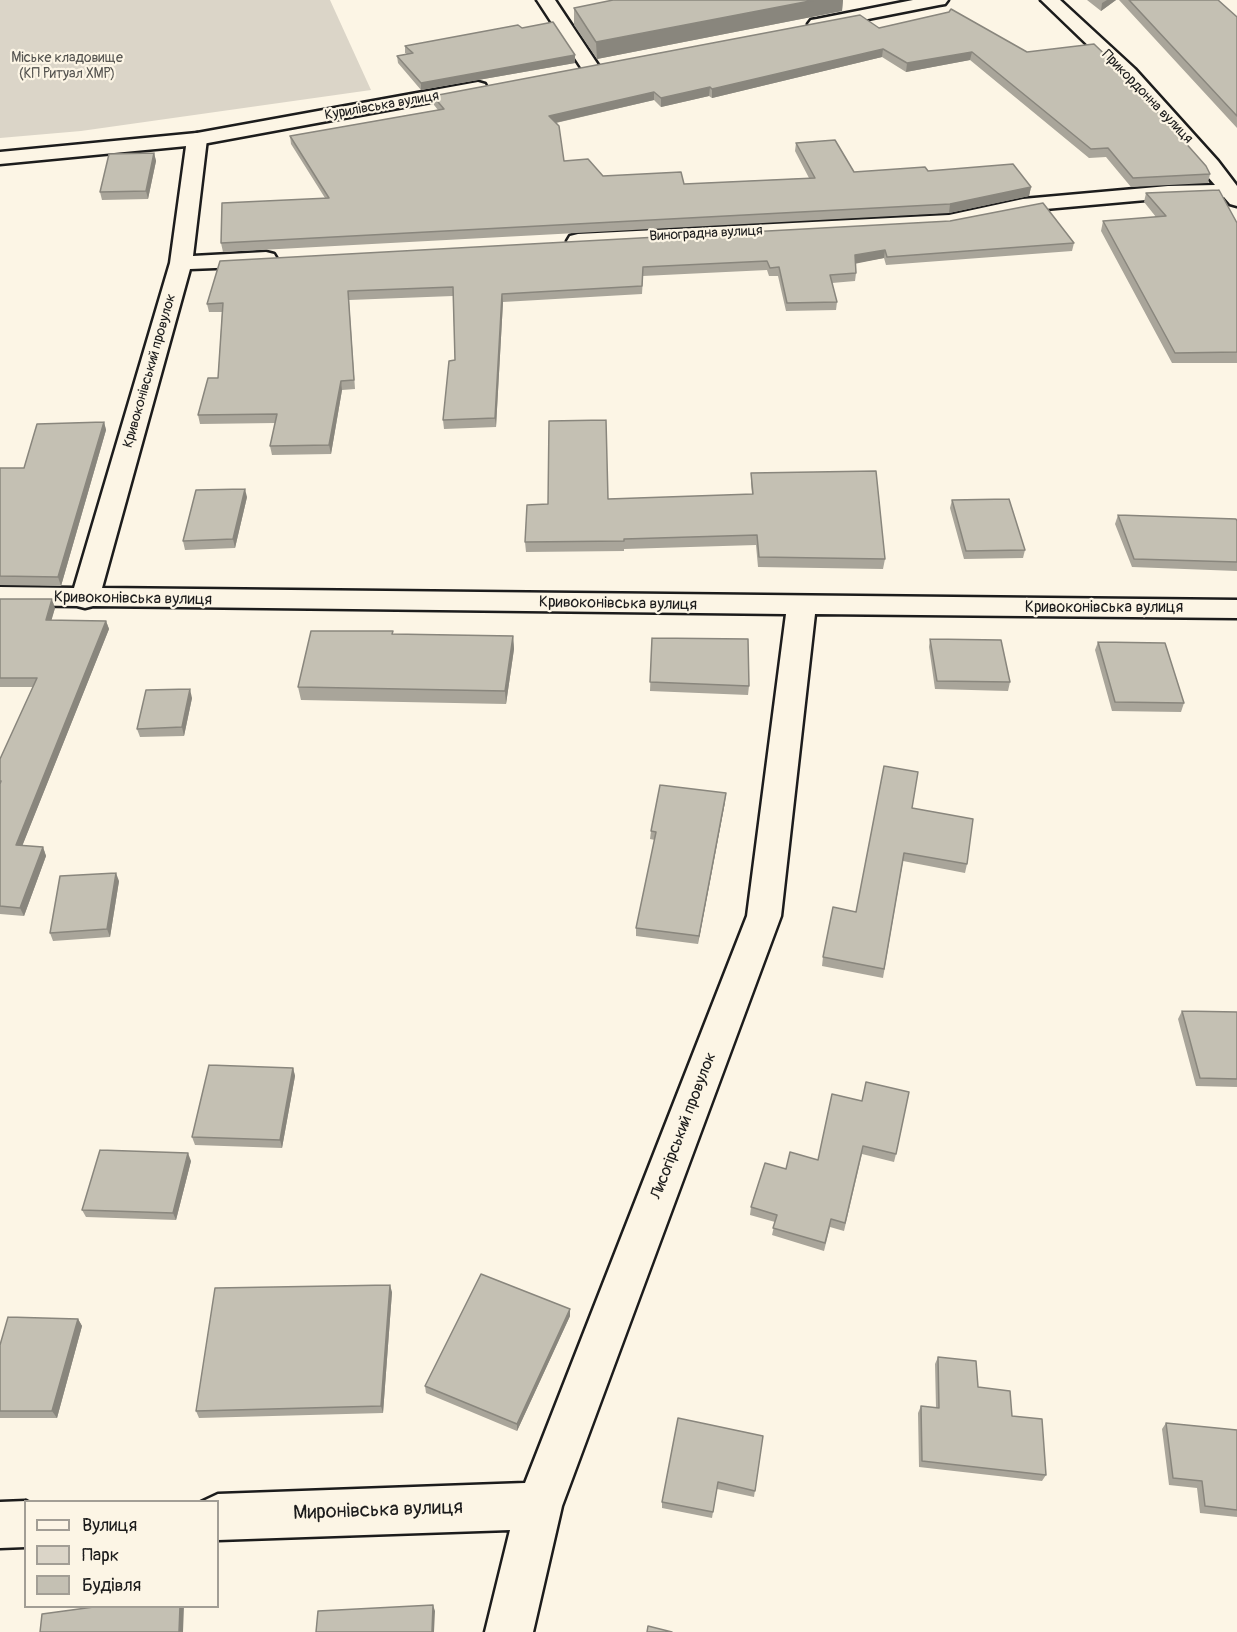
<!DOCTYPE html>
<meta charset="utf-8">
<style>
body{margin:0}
#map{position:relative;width:1237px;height:1632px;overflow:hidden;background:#fcf5e5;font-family:Pangolin,sans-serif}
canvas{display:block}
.legend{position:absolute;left:24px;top:1500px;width:195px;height:108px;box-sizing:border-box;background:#fcf5e5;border:2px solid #a29e95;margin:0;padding:8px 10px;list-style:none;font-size:18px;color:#1c1c1c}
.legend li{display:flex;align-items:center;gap:12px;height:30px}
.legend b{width:30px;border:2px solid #a29e95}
</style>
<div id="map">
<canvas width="1237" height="1632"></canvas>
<ul class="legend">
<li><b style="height:8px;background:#fcf5e5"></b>Вулиця</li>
<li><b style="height:16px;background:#dbd5c8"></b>Парк</li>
<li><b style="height:16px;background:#c4c0b3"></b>Будівля</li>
</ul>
</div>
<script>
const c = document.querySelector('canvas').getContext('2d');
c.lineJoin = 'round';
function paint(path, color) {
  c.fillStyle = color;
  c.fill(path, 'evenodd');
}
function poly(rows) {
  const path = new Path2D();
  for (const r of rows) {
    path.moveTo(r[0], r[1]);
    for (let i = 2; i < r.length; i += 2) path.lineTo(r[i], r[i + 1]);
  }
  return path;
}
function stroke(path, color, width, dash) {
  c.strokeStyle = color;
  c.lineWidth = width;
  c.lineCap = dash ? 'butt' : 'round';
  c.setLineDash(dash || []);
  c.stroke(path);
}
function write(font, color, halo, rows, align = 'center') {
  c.font = font + ' Pangolin,sans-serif';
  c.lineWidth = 4.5;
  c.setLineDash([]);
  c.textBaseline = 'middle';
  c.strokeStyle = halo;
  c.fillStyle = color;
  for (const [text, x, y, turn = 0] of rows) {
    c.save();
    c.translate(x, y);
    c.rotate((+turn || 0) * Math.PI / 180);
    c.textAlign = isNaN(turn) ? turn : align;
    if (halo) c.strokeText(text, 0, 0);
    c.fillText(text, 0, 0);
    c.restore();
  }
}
paint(poly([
 [0,0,330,0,371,90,81,131,0,138]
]), '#dbd5c8');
const minor = poly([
 [537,0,555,0,600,68,598,72,584,72,537,0],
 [1041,0,1060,0,1135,69,1218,161,1237,186,1237,206,1230,204,1224,197,1168,198,1023,211,949,227,578,248,570,246,567,241,570,236,578,234,949,215,1023,199,1168,186,1215,185,1121,77,1041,0],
 [197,133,204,135,207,139,193,256,266,252,274,254,277,259,274,264,266,266,190,269,102,588,1237,600,1237,618,815,614,781,916,562,1506,533,1632,485,1632,510,1530,218,1540,218,1502,201,1502,218,1494,525,1483,747,916,786,614,93,606,85,608,77,606,0,605,0,587,74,588,170,263,187,139,190,135,197,133],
 [26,1501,28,1502,26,1502,26,1547,0,1548,0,1502,26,1501]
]);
const secondary = poly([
 [913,0,948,0,945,4,939,5,817,29,811,28,808,24,811,20,817,19,913,0],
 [478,82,485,84,487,88,485,92,197,145,0,164,0,152,197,133,478,82]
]);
stroke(minor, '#1c1c1c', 5);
stroke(secondary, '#1c1c1c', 5);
paint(minor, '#fcf5e5');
paint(secondary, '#fcf5e5');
paint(poly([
 [613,0,843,0,842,11,597,59,574,25,574,8],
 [1087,0,1116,0,1101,11],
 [1119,0,1218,0,1237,17,1237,128],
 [949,12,1210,174,1208,183,1131,187,1106,157,1089,158,970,60,906,72,882,57,712,98,709,96,661,107,654,100,556,123,564,161,603,176,684,184,809,178,795,151,796,143,854,172,928,171,1031,187,1029,196,949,213,223,252,221,243,325,198,291,144,290,136,438,110,434,105,433,96,879,28],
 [522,28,575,63,421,90,398,63,397,56,407,54,405,53,405,46],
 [154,153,156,161,148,199,102,200,100,192],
 [1146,193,1237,223,1237,363,1172,363,1101,231,1103,221,1156,217,1144,202],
 [1074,243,1072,251,886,265,884,258,855,263,856,273,855,281,832,283,837,302,836,310,786,311,778,276,769,276,767,270,643,276,642,294,503,302,496,427,444,429,443,420,455,360,453,296,349,300,355,389,342,390,331,454,272,455,270,446,275,423,200,424,198,415,218,378,222,312,209,312,207,304,220,261],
 [104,422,106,430,61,586,0,585,0,468,24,468],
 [751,473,885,559,883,569,758,567,756,545,624,549,624,551,526,552,525,542,548,504,608,499,752,494,751,483],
 [247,497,235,548,185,550,183,541],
 [952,500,1025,550,1023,558,964,559,950,508],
 [1118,515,1237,521,1237,571,1132,567,1115,524],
 [0,599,55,608,51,620,106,621,109,629,22,846,43,847,46,856,24,916,0,914,0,759,33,687,0,687],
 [393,631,393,634,513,636,514,649,506,704,301,700,298,687],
 [652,638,749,686,748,695,650,691],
 [930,639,1010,682,1008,691,935,689,929,647],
 [1098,642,1184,703,1181,712,1112,711,1095,650],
 [192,698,184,736,140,737,137,729],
 [725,802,698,944,636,936,636,928,655,840,650,839,651,831],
 [912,808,967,864,965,873,903,861,883,978,822,966,823,957,856,912],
 [119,881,110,937,53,941,50,933],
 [1182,1011,1237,1012,1237,1087,1196,1086,1178,1019],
 [293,1068,295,1076,282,1148,195,1145,192,1137],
 [832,1094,896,1154,894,1162,862,1154,844,1231,830,1227,824,1251,772,1235,775,1222,750,1215,751,1207,786,1169,818,1160],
 [191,1161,176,1220,86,1217,82,1210],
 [392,1292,383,1413,199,1418,196,1411],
 [570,1309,570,1316,517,1431,426,1393,425,1386],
 [78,1319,82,1326,57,1418,0,1418,0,1345],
 [938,1357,978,1387,1012,1416,1046,1475,1042,1481,919,1467,918,1413,921,1406,936,1408,935,1364],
 [1166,1423,1237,1430,1237,1517,1200,1513,1197,1488,1169,1485,1162,1429],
 [763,1436,754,1497,717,1489,712,1518,662,1508,662,1502]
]), '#a9a59a');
paint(poly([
 [815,0,843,0,842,11,597,59,596,42],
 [1107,0,1116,0,1101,11,1102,3],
 [883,49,882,57,712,98,712,89],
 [972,52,970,60,906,72,907,63],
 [575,55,575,63,421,90,421,83],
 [710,87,709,96,661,107,661,98],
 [654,92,654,100,550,124,549,116],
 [154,153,156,161,148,199,146,191],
 [1031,187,1029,196,949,213,950,204],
 [885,250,884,258,854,264,855,255],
 [502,294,503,302,496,427,495,418],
 [341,381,342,390,331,454,329,445],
 [104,422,106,430,61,586,58,577],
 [245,489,247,497,235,548,233,539],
 [52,599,55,608,49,629,46,620],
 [106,621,109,629,19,854,16,845],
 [513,636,514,649,506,704,505,691],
 [190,689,192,698,184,736,182,727],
 [726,793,725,802,698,944,699,936],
 [43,847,46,856,24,916,20,908],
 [116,873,119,881,110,937,107,929],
 [293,1068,295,1076,282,1148,280,1140],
 [188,1153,191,1161,176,1220,173,1213],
 [390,1285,392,1292,383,1413,381,1406],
 [570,1309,570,1316,517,1431,517,1424],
 [78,1319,82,1326,57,1418,52,1411],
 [433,1605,435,1611,434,1632,432,1632],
 [180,1606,184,1606,183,1632,179,1632]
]), '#89867d');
const building = poly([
 [613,0,815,0,596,42,574,8,613,0],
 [1129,0,1218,0,1237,17,1237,116,1129,0],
 [951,9,1027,52,1094,44,1121,70,1206,166,1210,174,1133,178,1108,148,1091,149,972,52,907,63,883,49,712,89,710,87,661,98,654,92,549,116,559,126,564,161,588,159,603,176,681,172,684,184,815,178,796,143,835,140,854,172,925,167,928,171,1013,164,1031,187,950,204,221,243,222,203,329,198,290,136,444,109,433,96,860,15,879,28,949,12,951,9],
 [553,22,575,55,421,83,397,56,413,53,405,46,518,25,522,28,553,22],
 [154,153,146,191,100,192,109,154,154,153],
 [1219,190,1237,223,1237,352,1175,353,1103,221,1166,216,1146,193,1219,190],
 [1043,203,1074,243,887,257,885,250,855,255,856,273,830,275,837,302,787,303,779,267,770,268,767,261,643,267,642,286,502,294,495,418,443,420,449,361,455,360,453,287,348,291,354,380,341,381,329,445,270,446,277,414,198,415,208,378,218,378,223,303,207,304,220,261,950,221,1043,203],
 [606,420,608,499,753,494,751,473,876,471,885,559,759,557,757,535,624,539,624,541,525,542,527,505,548,504,549,421,606,420],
 [104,422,58,577,0,576,0,468,24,468,37,424,104,422],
 [245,489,233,539,183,541,196,490,245,489],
 [1009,499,1025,550,966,551,952,500,1009,499],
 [1118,515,1236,519,1237,521,1237,562,1134,559,1118,515],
 [0,599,52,599,46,620,106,621,16,845,43,847,20,908,0,906,0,784,1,781,0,781,0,759,37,678,0,678,0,599],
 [311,631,393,631,392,634,513,636,505,691,298,687,311,631],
 [652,638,748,639,749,686,650,682,652,638],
 [930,639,1001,640,1010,682,937,681,930,639],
 [1098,642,1165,643,1184,703,1115,702,1098,642],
 [190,689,182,727,137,729,146,690,190,689],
 [884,766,918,772,912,808,973,819,967,864,904,853,884,969,823,957,833,907,856,912,884,766],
 [660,785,726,793,699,936,636,928,656,832,651,831,660,785],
 [116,873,107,929,50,933,60,876,116,873],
 [1182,1011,1237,1012,1237,1079,1200,1078,1182,1011],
 [209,1065,293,1068,280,1140,192,1137,209,1065],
 [866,1082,909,1092,896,1154,863,1146,845,1223,831,1219,825,1243,773,1228,777,1215,751,1207,765,1163,786,1169,790,1152,818,1160,832,1094,862,1101,866,1082],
 [100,1150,188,1153,173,1213,82,1210,100,1150],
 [481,1274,570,1309,517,1424,425,1386,481,1274],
 [390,1285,381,1406,196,1411,215,1288,390,1285],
 [8,1317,78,1319,52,1411,0,1411,0,1345,8,1317],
 [938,1357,976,1361,978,1387,1010,1391,1012,1416,1042,1419,1046,1475,922,1461,921,1406,939,1408,938,1357],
 [678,1418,763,1436,755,1491,718,1482,713,1512,662,1502,678,1418],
 [1166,1423,1237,1430,1237,1510,1205,1506,1202,1481,1173,1478,1166,1423],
 [433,1605,432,1632,316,1632,318,1611,433,1605],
 [101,1606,180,1606,179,1632,40,1632,42,1614,101,1606],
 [648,1626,672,1632,647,1632,648,1626]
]);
paint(building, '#c4c0b3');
stroke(building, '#89867d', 1.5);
write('14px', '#555450', '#fcf5e5', [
 ["Міське кладовище",67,58],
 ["(КП Ритуал ХМР)",67,74]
]);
write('14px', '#1c1c1c', '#fcf5e5', [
 ["Прикордонна вулиця",1147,97,46],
 ["Курилівська вулиця",382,106,-10],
 ["Виноградна вулиця",706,234,-3],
 ["Кривоконівський провулок",150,371,-74]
]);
write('16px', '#1c1c1c', '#fcf5e5', [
 ["Кривоконівська вулиця",133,599,1],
 ["Кривоконівська вулиця",618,604,1],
 ["Кривоконівська вулиця",1104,608],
 ["Лисогірський провулок",684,1126,-69]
]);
write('20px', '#1c1c1c', '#fcf5e5', [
 ["Миронівська вулиця",378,1511,-2]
]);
</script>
